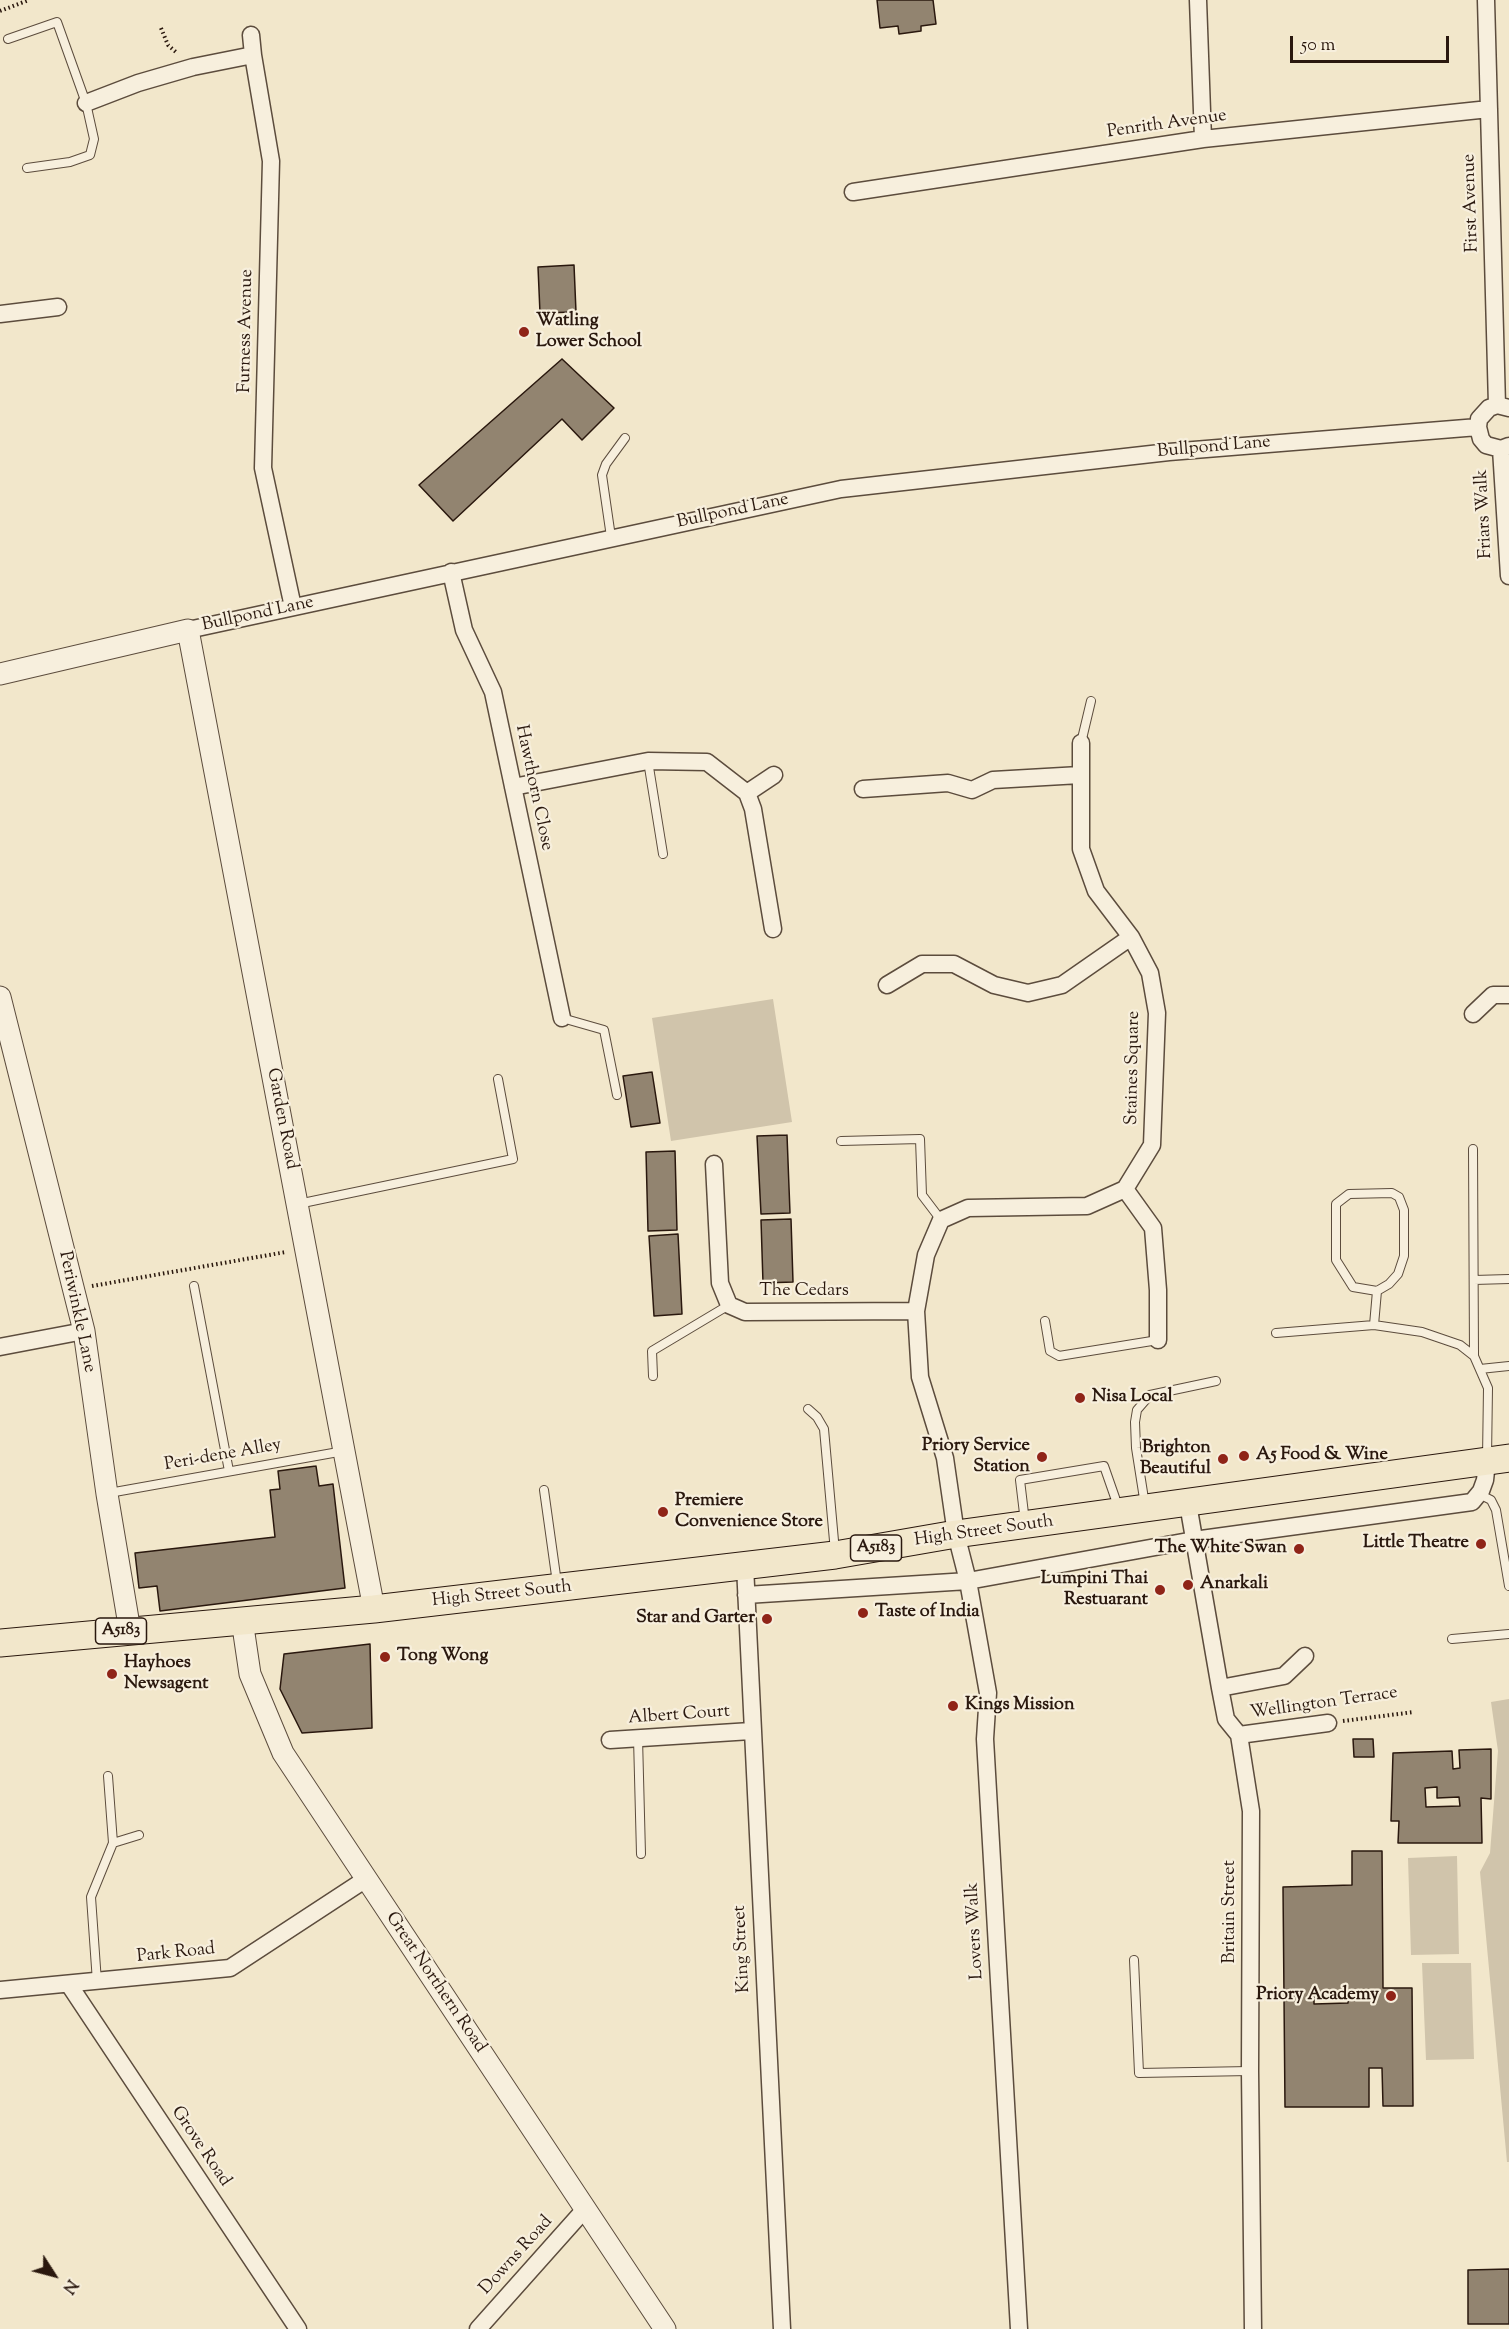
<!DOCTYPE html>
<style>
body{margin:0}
#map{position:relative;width:1509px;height:2329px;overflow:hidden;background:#f2e7cb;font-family:"Sorts Mill Goudy",serif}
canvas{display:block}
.north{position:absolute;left:24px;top:2245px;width:60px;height:60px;-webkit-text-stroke:4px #f7efdd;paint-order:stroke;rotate:126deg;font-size:16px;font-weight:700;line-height:24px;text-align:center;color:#2a180e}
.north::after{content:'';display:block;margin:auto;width:21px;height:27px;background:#2a180e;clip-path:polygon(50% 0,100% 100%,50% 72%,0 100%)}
.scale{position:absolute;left:1290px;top:36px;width:159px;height:27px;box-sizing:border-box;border:3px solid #2a180e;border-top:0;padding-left:8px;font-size:18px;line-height:21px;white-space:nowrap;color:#2a180e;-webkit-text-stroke:4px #f7efdd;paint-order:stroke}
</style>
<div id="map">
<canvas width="1509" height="2329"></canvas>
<div class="north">N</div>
<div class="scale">50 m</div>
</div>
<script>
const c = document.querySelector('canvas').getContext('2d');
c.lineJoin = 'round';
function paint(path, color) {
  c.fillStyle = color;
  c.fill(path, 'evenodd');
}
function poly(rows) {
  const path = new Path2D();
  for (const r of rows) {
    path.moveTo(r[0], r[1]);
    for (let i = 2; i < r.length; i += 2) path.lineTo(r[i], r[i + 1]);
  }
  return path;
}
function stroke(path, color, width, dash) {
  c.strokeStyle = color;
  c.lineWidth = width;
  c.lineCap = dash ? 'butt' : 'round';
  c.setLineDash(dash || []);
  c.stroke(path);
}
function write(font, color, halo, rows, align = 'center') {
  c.font = font + ' "Sorts Mill Goudy",serif';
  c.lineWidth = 4.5;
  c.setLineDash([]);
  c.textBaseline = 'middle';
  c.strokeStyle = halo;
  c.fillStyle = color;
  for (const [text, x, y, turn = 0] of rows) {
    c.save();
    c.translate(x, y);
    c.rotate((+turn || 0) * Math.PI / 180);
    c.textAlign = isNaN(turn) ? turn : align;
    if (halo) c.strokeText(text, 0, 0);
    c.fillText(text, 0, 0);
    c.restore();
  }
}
paint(poly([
 [773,999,792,1122,671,1141,652,1018],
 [1509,1699,1509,2162,1507,2162,1480,1872,1490,1853,1498,1751,1491,1702],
 [1457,1856,1459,1954,1411,1955,1408,1858],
 [1422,1963,1471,1963,1474,2059,1426,2060]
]), '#d0c4ab');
const building = poly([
 [877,0,933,0,936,24,921,26,921,31,899,34,898,26,880,28,877,0],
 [574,265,576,312,540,313,538,267,574,265],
 [562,359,614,408,582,440,562,419,453,521,419,485,562,359],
 [652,1072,660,1123,631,1127,623,1076,652,1072],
 [787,1135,790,1213,761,1214,757,1136,787,1135],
 [675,1151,677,1230,648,1231,646,1152,675,1151],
 [791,1219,793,1282,763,1283,761,1220,791,1219],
 [678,1234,682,1314,654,1316,649,1236,678,1234],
 [316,1466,319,1486,333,1484,345,1588,160,1611,157,1586,139,1588,135,1553,275,1537,270,1490,280,1489,278,1471,316,1466],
 [370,1644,372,1728,302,1733,280,1689,284,1654,370,1644],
 [1353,1739,1373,1739,1374,1757,1354,1757,1353,1739],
 [1491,1749,1491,1799,1481,1798,1482,1843,1398,1843,1399,1821,1391,1821,1393,1753,1452,1751,1453,1769,1460,1768,1459,1750,1491,1749],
 [1437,1787,1437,1798,1459,1797,1460,1806,1426,1807,1425,1788,1437,1787],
 [1352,1851,1382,1851,1383,1988,1412,1988,1413,2106,1383,2106,1382,2068,1369,2068,1369,2107,1285,2107,1283,1887,1352,1885,1352,1851],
 [1348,1994,1348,2003,1314,2004,1314,1995,1348,1994],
 [1509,2269,1509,2324,1468,2324,1468,2270,1509,2269]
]);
paint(building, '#928470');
stroke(building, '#2a180e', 1.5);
const service = poly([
 [8,39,57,22,86,103,94,139,90,155,70,162,27,168],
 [611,537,602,475,606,464,625,438],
 [1081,743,1091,701],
 [648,761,663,854],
 [562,1018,604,1030,617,1095],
 [841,1141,920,1139,922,1195,941,1220],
 [1473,1149,1474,1356],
 [298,1204,513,1159,498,1079],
 [1474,1280,1509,1279],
 [194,1286,229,1471],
 [1045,1321,1050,1351,1059,1356,1158,1340],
 [1374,1325,1377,1291,1389,1284,1398,1274,1404,1256,1404,1210,1399,1197,1392,1193,1349,1194,1336,1204,1336,1260,1353,1287,1377,1291],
 [1276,1333,1374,1325,1422,1332,1460,1345,1474,1356,1488,1388,1487,1458],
 [1480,1369,1509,1366],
 [653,1376,652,1351,729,1305],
 [808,1409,817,1417,824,1429,835,1552],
 [544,1490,557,1583],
 [109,1493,344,1451],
 [1479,1494,1491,1500,1496,1510,1509,1586],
 [1145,1505,1136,1448,1135,1422,1137,1410,1150,1395,1216,1381],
 [1025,1522,1020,1480,1104,1466,1119,1509],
 [1452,1639,1509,1634],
 [638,1738,641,1854],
 [108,1776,113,1843],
 [1134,1960,1139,2073,1250,2071],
 [97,1982,91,1897,113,1843,139,1835]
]);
const minor = poly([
 [1198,0,1203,139],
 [1486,0,1497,405],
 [251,35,253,55],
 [86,103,138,83,193,67,253,55,271,161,263,468,293,607],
 [853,192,1203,139,1489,109],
 [0,314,58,307],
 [1509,408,1497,405,1489,408,1479,419,1478,427,1481,439,1486,445,1501,449,1509,446],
 [1501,449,1509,576],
 [451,572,464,630,493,692,562,1018],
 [188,630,841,489,1169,452,1478,427],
 [513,787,648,761,707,762,747,793,753,809,773,929],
 [863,789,948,783,972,790,993,780,1080,775],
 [747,793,774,775],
 [887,985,922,964,954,964,994,985,1028,993,1062,985,1131,937],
 [1473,1014,1493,995,1509,995],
 [714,1164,720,1283,729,1305,745,1312,916,1311],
 [1125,1189,1153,1228,1158,1290,1158,1340],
 [0,1347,84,1331],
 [1188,1504,1220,1688,1226,1719,1239,1735,1251,1811,1250,2071,1253,2329],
 [745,1566,782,2329],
 [746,1595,968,1581,1194,1540,1472,1502,1481,1491,1485,1480,1487,1462],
 [1220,1688,1284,1676,1305,1656],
 [1239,1735,1328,1723],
 [610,1740,751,1731],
 [70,1986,298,2329],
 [0,1990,230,1968,366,1879],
 [478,2329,585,2209],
 [1019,2329,985,1739,988,1693,968,1581,956,1534,945,1458,920,1377,916,1311,926,1255,941,1220,968,1208,1087,1206,1125,1189,1152,1145,1157,1013,1150,973,1131,937,1096,891,1081,849,1081,743]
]);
const tertiary = poly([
 [0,674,188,630,374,1609],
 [0,997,84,1331,107,1494,130,1631],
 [242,1620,250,1674,283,1753,665,2329]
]);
const primary = poly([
 [0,1643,374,1609,835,1555,956,1534,1509,1458]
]);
stroke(service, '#5c4c3d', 10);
stroke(minor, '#5c4c3d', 19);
stroke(tertiary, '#5c4c3d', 23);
stroke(primary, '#2a180e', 29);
stroke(poly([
 [0,11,29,0],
 [161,28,168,45,177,53],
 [92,1286,286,1252],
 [1343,1721,1414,1712]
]), '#2a180e', 4, [1.5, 3]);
stroke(service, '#f7efdd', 8);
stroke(minor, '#f7efdd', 16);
stroke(tertiary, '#f7efdd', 21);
stroke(primary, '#f2e7cb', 27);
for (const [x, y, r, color] of [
 [524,332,6,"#8f2418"],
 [1080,1398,6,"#8f2418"],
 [1244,1456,6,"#8f2418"],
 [1042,1457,6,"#8f2418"],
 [1223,1459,6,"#8f2418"],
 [663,1512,6,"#8f2418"],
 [1481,1544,6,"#8f2418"],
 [1299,1549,6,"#8f2418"],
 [1188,1585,6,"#8f2418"],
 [1160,1590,6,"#8f2418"],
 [863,1613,6,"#8f2418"],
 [767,1619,6,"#8f2418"],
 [385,1657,6,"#8f2418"],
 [112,1674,6,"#8f2418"],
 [953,1706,6,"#8f2418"],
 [1391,1996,6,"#8f2418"]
]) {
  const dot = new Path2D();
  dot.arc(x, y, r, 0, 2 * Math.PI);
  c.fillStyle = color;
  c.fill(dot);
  stroke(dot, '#f7efdd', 2);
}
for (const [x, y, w] of [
 [876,1548,51],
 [121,1631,51]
]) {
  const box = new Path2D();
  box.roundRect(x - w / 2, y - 13, w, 26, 4.5);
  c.fillStyle = '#f7efdd';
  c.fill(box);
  stroke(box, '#2a180e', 1.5);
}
write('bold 16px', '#2a180e', null, [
 ["A5183",876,1548],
 ["A5183",121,1631]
]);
write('18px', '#2a180e', '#f7efdd', [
 ["Penrith Avenue",1167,125,-8],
 ["First Avenue",1472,203,-92],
 ["Furness Avenue",247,331,-89],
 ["Bullpond Lane",1214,448,-5],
 ["Bullpond Lane",733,512,-12],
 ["Friars Walk",1485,514,-93],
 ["Bullpond Lane",258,615,-12],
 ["Hawthorn Close",533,788,78],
 ["Staines Square",1134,1068,-89],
 ["Garden Road",281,1119,79],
 ["The Cedars",804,1292],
 ["Periwinkle Lane",76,1312,78],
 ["Peri-dene Alley",223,1456,-10],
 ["High Street South",984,1532,-8],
 ["High Street South",502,1595,-6],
 ["Wellington Terrace",1324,1704,-8],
 ["Albert Court",679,1716,-4],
 ["Britain Street",1231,1912,-90],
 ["Lovers Walk",976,1931,-93],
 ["King Street",743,1949,-93],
 ["Park Road",176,1954,-6],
 ["Great Northern Road",435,1983,56],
 ["Grove Road",200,2147,56],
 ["Downs Road",517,2256,-48]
]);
write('bold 18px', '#2a180e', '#f7efdd', [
 ["Watling",536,322],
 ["Lower School",536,343],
 ["Nisa Local",1092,1398],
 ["Priory Service",1030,1447,"right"],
 ["Station",1030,1468,"right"],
 ["Brighton",1211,1449,"right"],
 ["Beautiful",1211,1470,"right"],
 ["A5 Food & Wine",1256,1456],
 ["Premiere",675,1502],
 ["Convenience Store",675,1523],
 ["Little Theatre",1469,1544,"right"],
 ["The White Swan",1287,1549,"right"],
 ["Lumpini Thai",1148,1580,"right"],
 ["Restuarant",1148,1601,"right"],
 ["Anarkali",1200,1585],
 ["Taste of India",875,1613],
 ["Star and Garter",755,1619,"right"],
 ["Tong Wong",397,1657],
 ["Hayhoes",124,1664],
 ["Newsagent",124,1685],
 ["Kings Mission",965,1706],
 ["Priory Academy",1379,1996,"right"]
], 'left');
</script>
